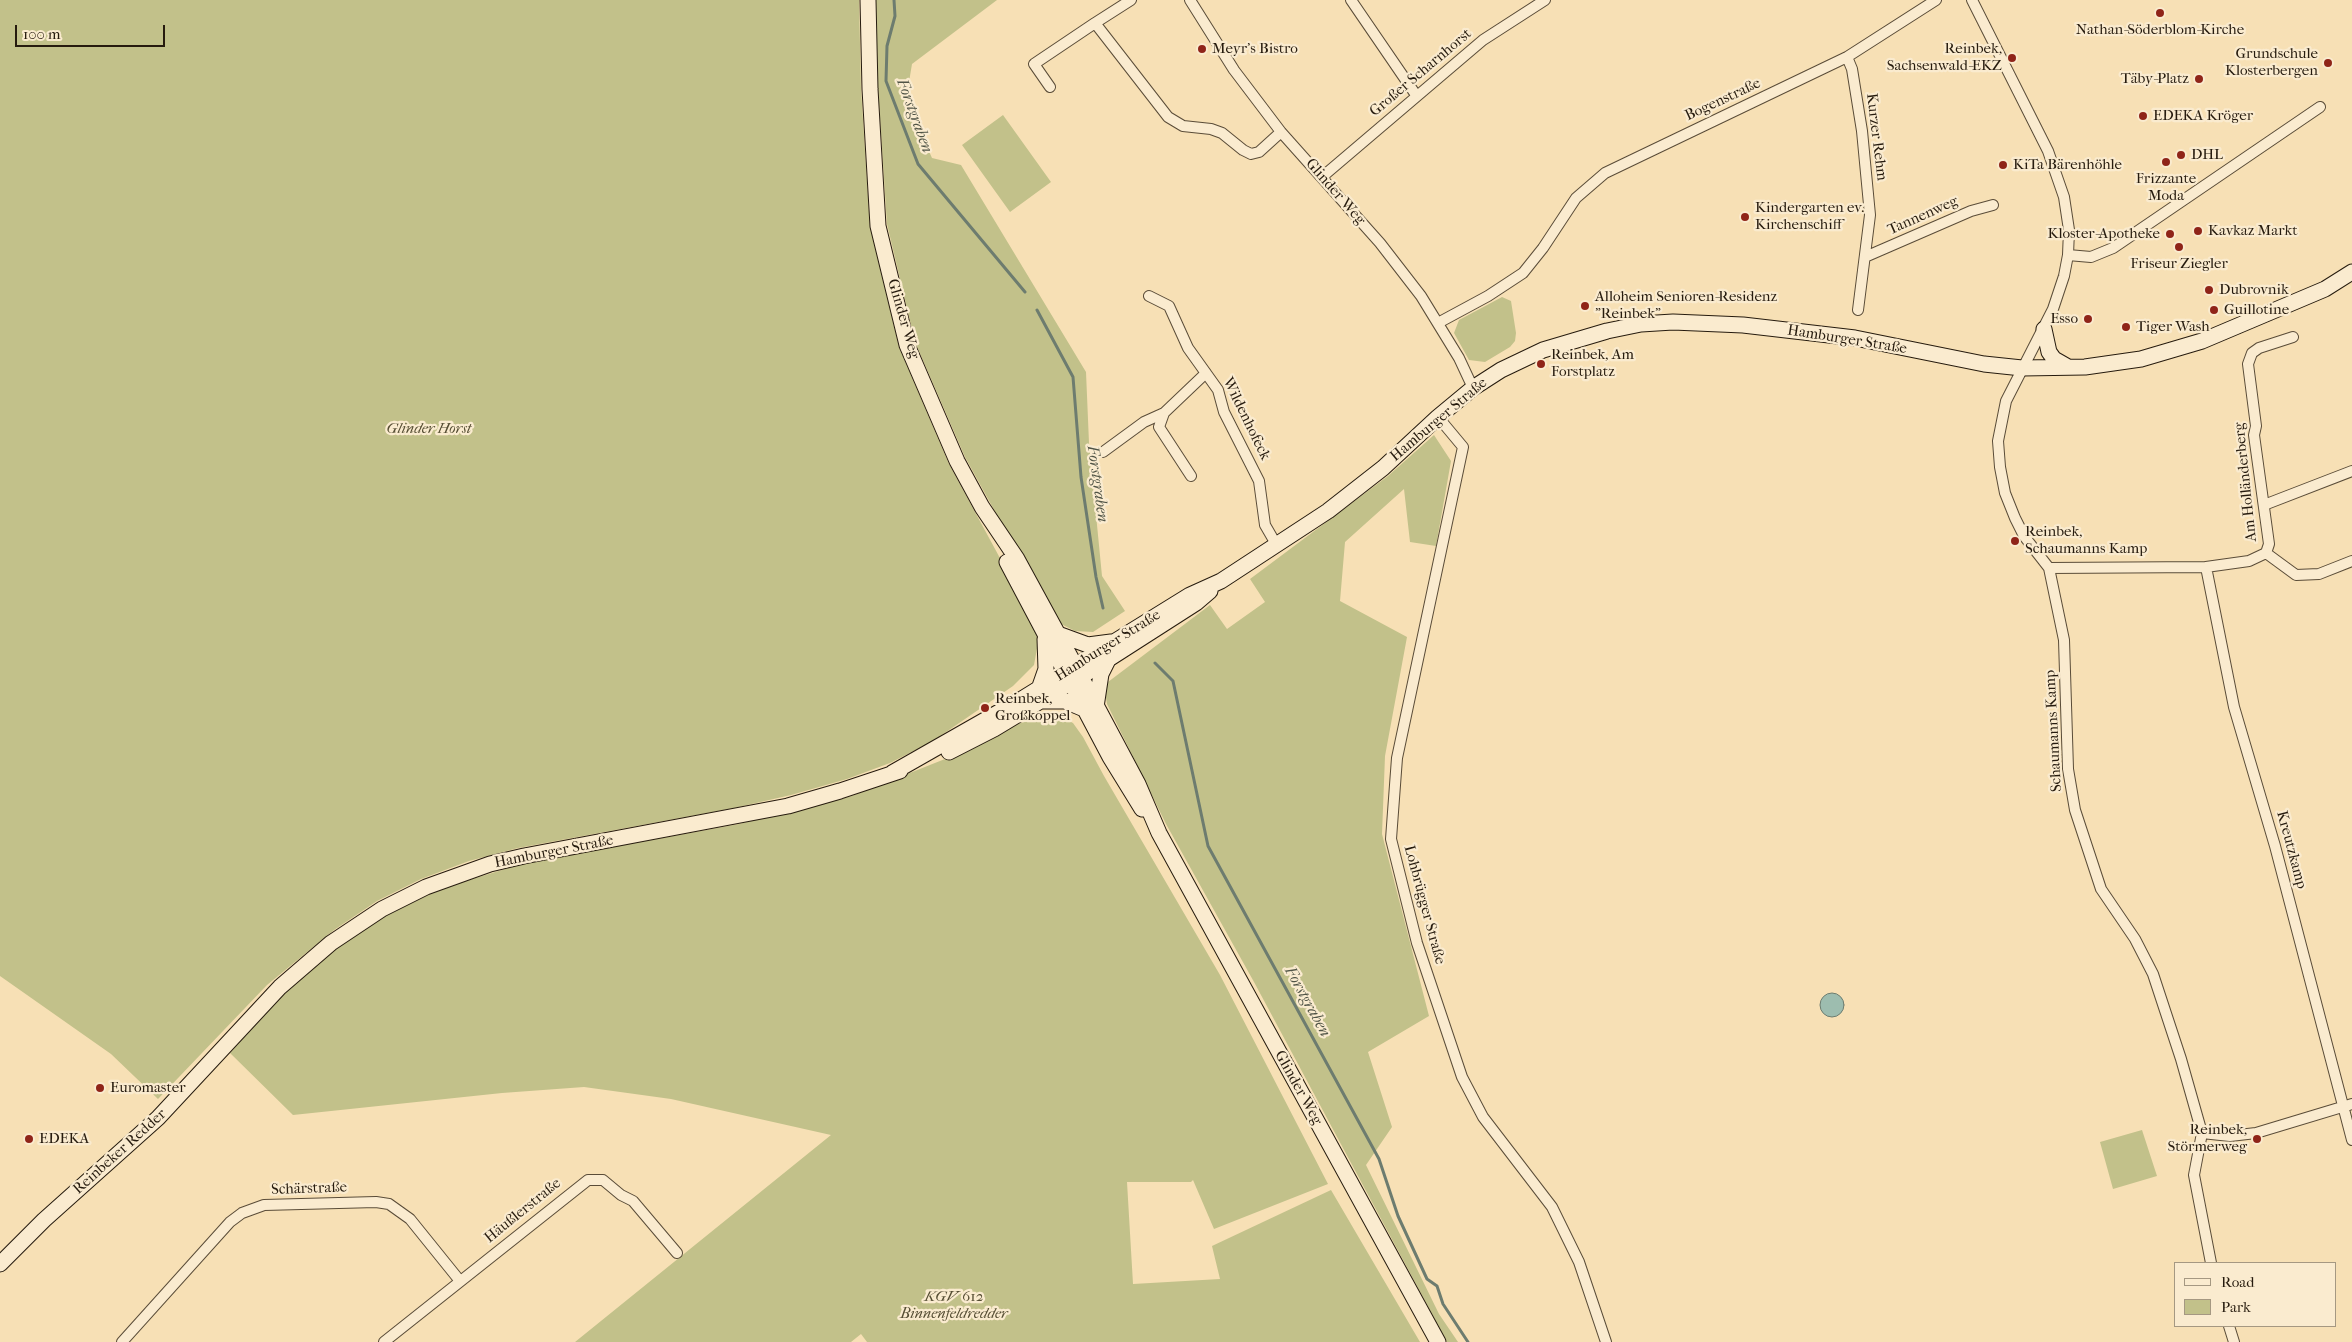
<!DOCTYPE html>
<meta charset="utf-8">
<style>
body{margin:0}
#map{position:relative;width:2352px;height:1342px;overflow:hidden;background:#f7e0b5;font-family:"IM FELL French Canon",serif}
canvas{display:block}
.legend{position:absolute;left:2174px;top:1262px;width:162px;height:65px;box-sizing:border-box;background:#faebcf;border:1px solid #a59882;margin:0;padding:6px 9px;list-style:none;font-size:15px;color:#261b0e}
.legend li{display:flex;align-items:center;gap:10px;height:25px}
.legend b{width:25px;border:1px solid #a59882}
.scale{position:absolute;left:15px;top:25px;width:150px;height:22px;box-sizing:border-box;border:2px solid #261b0e;border-top:0;padding-left:6px;font-size:15px;line-height:18px;white-space:nowrap;color:#261b0e;-webkit-text-stroke:4px #faebcf;paint-order:stroke}
</style>
<div id="map">
<canvas width="2352" height="1342"></canvas>
<ul class="legend">
<li><b style="height:6px;background:#faebcf"></b>Road</li>
<li><b style="height:14px;background:#c2c18a"></b>Park</li>
</ul>
<div class="scale">100 m</div>
</div>
<script>
const c = document.querySelector('canvas').getContext('2d');
c.lineJoin = 'round';
function paint(path, color) {
  c.fillStyle = color;
  c.fill(path, 'evenodd');
}
function poly(rows) {
  const path = new Path2D();
  for (const r of rows) {
    if (r.length === 3) {
      path.moveTo(r[0] + r[2], r[1]);
      path.arc(r[0], r[1], r[2], 0, 2 * Math.PI);
      continue;
    }
    path.moveTo(r[0], r[1]);
    for (let i = 2; i < r.length; i += 2) path.lineTo(r[i], r[i + 1]);
  }
  return path;
}
function stroke(path, color, width, dash) {
  c.strokeStyle = color;
  c.lineWidth = width;
  c.lineCap = dash ? 'butt' : 'round';
  c.setLineDash(dash || []);
  c.stroke(path);
}
function write(font, color, halo, rows, align = 'center') {
  c.font = font + ' "IM FELL French Canon",serif';
  c.lineWidth = 4.5;
  c.setLineDash([]);
  c.textBaseline = 'middle';
  c.strokeStyle = halo;
  c.fillStyle = color;
  for (const [text, x, y, turn = 0] of rows) {
    c.save();
    c.translate(x, y);
    c.rotate((+turn || 0) * Math.PI / 180);
    c.textAlign = isNaN(turn) ? turn : align;
    if (halo) c.strokeText(text, 0, 0);
    c.fillText(text, 0, 0);
    c.restore();
  }
}
paint(poly([
 [0,0,859,0,861,89,870,227,899,347,949,464,1040,632,1034,665,1013,686,933,741,890,763,847,779,791,795,734,808,518,848,469,861,421,879,377,901,334,930,267,985,158,1099,111,1054,0,976],
 [876,0,997,0,912,64,906,100,932,158,961,165,1086,372,1089,443,1102,576,1125,611,1093,632,1075,631,1055,621,965,457,915,342,887,224,878,88],
 [1003,115,1051,182,1010,212,962,145],
 [1502,297,1511,301,1516,333,1515,341,1510,347,1485,362,1469,360,1454,333,1459,320],
 [1434,435,1451,461,1436,546,1410,542,1404,489,1345,542,1340,601,1407,637,1385,756,1382,834,1429,1016,1368,1052,1392,1127,1366,1165,1439,1314,1458,1342,1447,1342,1254,982,1166,824,1107,704,1104,685,1210,605,1227,629,1265,602,1250,579,1388,476],
 [1046,716,1061,717,1073,723,1083,737,1104,776,1220,975,1328,1184,1214,1229,1193,1180,1191,1182,1127,1182,1133,1284,1220,1279,1212,1246,1331,1190,1420,1342,867,1342,861,1334,851,1342,575,1342,831,1135,671,1099,584,1087,502,1093,293,1115,230,1053,283,993,342,944,385,916,430,894,469,880,525,863,739,824,852,796,955,755,1020,723],
 [2142,1130,2157,1176,2113,1189,2100,1142]
]), '#c2c18a');
const water = poly([
 [1832,1005,12]
]);
paint(water, '#9dbdaf');
stroke(water, '#6d7c6f', 1);
stroke(poly([
 [894,0,895,16,887,46,886,81,918,164,1025,292],
 [1037,310,1073,377,1081,477,1096,577,1103,608],
 [1155,663,1173,681,1208,846,1379,1159,1398,1216,1427,1279,1437,1286,1443,1304,1468,1342]
]), '#6d7c6f', 3);
const minor = poly([
 [1131,0,1095,23,1168,117,1183,126,1211,129,1222,133,1243,150,1251,154,1259,152,1281,132],
 [1190,0,1234,70,1281,132,1380,243,1421,296,1459,358,1473,388],
 [1351,0,1416,95],
 [1972,0,2048,151,2064,197,2069,230,2068,255,2064,276,2053,309,2006,401,1998,441,2000,467,2005,493,2015,518,2024,536,2049,568,2064,640,2068,769,2075,810,2101,889,2135,939,2153,974,2181,1059,2202,1133,2194,1175,2211,1263],
 [1847,57,1852,69,1862,131,1870,215,1858,310],
 [1050,87,1034,64,1095,23],
 [1322,177,1483,40,1545,0],
 [2068,255,2091,257,2113,248,2320,107],
 [1865,257,1971,211,1993,205],
 [1149,296,1169,306,1188,348,1218,390,1224,412,1259,481,1265,525,1276,544],
 [1438,323,1488,296,1523,273,1543,248,1576,198,1605,173,1847,57,1936,0],
 [1164,413,1159,427,1191,476],
 [1438,417,1463,447,1397,758,1391,839,1417,943,1462,1077,1483,1117,1552,1207,1579,1262,1606,1342],
 [1103,452,1144,422,1164,413,1206,373],
 [2264,505,2352,471],
 [2266,553,2296,575,2319,574,2352,561],
 [2206,567,2234,707,2275,846,2352,1140],
 [2049,568,2206,567,2249,561,2266,553,2269,544,2254,435,2256,426,2248,364,2252,353,2259,348,2293,337],
 [2202,1133,2230,1136,2256,1133,2352,1104],
 [2229,1326,2234,1342],
 [122,1342,230,1222,242,1213,264,1205,376,1202,389,1204,410,1219,460,1281],
 [384,1342,588,1180,603,1180,621,1195,633,1201,677,1253]
]);
const secondary = poly([
 [868,0,870,89,878,226,907,345,957,461,982,507,1017,559,1071,658,1138,784,1159,833,1438,1342],
 [2044,329,2049,352,2054,359,2068,367],
 [1007,562,1110,757,1142,809],
 [1058,634,1088,645,1111,642],
 [1039,689,1046,669,1045,639],
 [1040,701,1065,701,1084,709],
 [1096,707,1101,674,1108,660],
 [949,752,994,729,1090,671,1196,603,1210,591],
 [892,773,1022,699,1190,595,1221,581,1328,511,1383,468,1438,417,1473,388,1501,370,1543,350,1607,331,1641,324,1673,322,1743,325,1855,338,1984,364,2022,368,2085,367,2141,359,2202,341,2325,289,2352,272],
 [0,1264,44,1220,158,1118,280,987,331,943,382,909,426,887,490,864,524,856,788,806,840,791,900,771]
]);
stroke(minor, '#5a4c38', 12);
stroke(secondary, '#261b0e', 17);
stroke(minor, '#faebcf', 10);
stroke(secondary, '#faebcf', 15);
for (const [x, y, r, color] of [
 [2160,13,5,"#8f2418"],
 [1202,49,5,"#8f2418"],
 [2012,58,5,"#8f2418"],
 [2328,63,5,"#8f2418"],
 [2199,79,5,"#8f2418"],
 [2143,116,5,"#8f2418"],
 [2181,155,5,"#8f2418"],
 [2166,162,5,"#8f2418"],
 [2003,165,5,"#8f2418"],
 [1745,217,5,"#8f2418"],
 [2198,231,5,"#8f2418"],
 [2170,234,5,"#8f2418"],
 [2179,247,5,"#8f2418"],
 [2209,290,5,"#8f2418"],
 [1585,306,5,"#8f2418"],
 [2214,310,5,"#8f2418"],
 [2088,319,5,"#8f2418"],
 [2126,327,5,"#8f2418"],
 [1541,364,5,"#8f2418"],
 [2015,541,5,"#8f2418"],
 [985,708,5,"#8f2418"],
 [100,1088,5,"#8f2418"],
 [29,1139,5,"#8f2418"],
 [2257,1139,5,"#8f2418"]
]) {
  const dot = new Path2D();
  dot.arc(x, y, r, 0, 2 * Math.PI);
  c.fillStyle = color;
  c.fill(dot);
  stroke(dot, '#faebcf', 2);
}
write('15px', '#261b0e', '#faebcf', [
 ["Nathan-Söderblom-Kirche",2160,30,"center"],
 ["Meyr's Bistro",1212,49],
 ["Reinbek,",2002,49,"right"],
 ["Sachsenwald-EKZ",2002,66,"right"],
 ["Grundschule",2318,54,"right"],
 ["Klosterbergen",2318,71,"right"],
 ["Täby-Platz",2189,79,"right"],
 ["EDEKA Kröger",2153,116],
 ["DHL",2191,155],
 ["KiTa Bärenhöhle",2013,165],
 ["Frizzante",2166,179,"center"],
 ["Moda",2166,196,"center"],
 ["Kindergarten ev.",1755,208],
 ["Kirchenschiff",1755,225],
 ["Kavkaz Markt",2208,231],
 ["Kloster-Apotheke",2160,234,"right"],
 ["Friseur Ziegler",2179,264,"center"],
 ["Dubrovnik",2219,290],
 ["Alloheim Senioren-Residenz",1595,297],
 ["\"Reinbek\"",1595,314],
 ["Guillotine",2224,310],
 ["Esso",2078,319,"right"],
 ["Tiger Wash",2136,327],
 ["Reinbek, Am",1551,355],
 ["Forstplatz",1551,372],
 ["Reinbek,",2025,532],
 ["Schaumanns Kamp",2025,549],
 ["Reinbek,",995,699],
 ["Großkoppel",995,716],
 ["Euromaster",110,1088],
 ["Reinbek,",2247,1130,"right"],
 ["Störmerweg",2247,1147,"right"],
 ["EDEKA",39,1139]
], 'left');
write('15px', '#261b0e', '#faebcf', [
 ["Großer Scharnhorst",1421,73,-40],
 ["Bogenstraße",1723,100,-25],
 ["Kurzer Rehm",1876,137,83],
 ["Glinder Weg",1335,192,49],
 ["Tannenweg",1923,216,-24],
 ["Glinder Weg",903,319,74],
 ["Hamburger Straße",1847,340,9],
 ["Wildenhofeck",1246,419,64],
 ["Hamburger Straße",1439,420,-40],
 ["Am Holländerberg",2246,482,-96],
 ["Hamburger Straße",1108,646,-32],
 ["Schaumanns Kamp",2054,731,-93],
 ["Kreutzkamp",2291,850,75],
 ["Hamburger Straße",554,852,-11],
 ["Lohbrügger Straße",1424,905,75],
 ["Glinder Weg",1298,1088,61],
 ["Reinbeker Redder",120,1152,-42],
 ["Schärstraße",309,1189,-2],
 ["Häußlerstraße",523,1211,-39]
]);
write('italic 15px', '#554d33', '#faebcf', [
 ["Glinder Horst",429,429],
 ["KGV 612",954,1297],
 ["Binnenfeldredder",954,1314]
]);
write('italic 16px', '#505446', '#faebcf', [
 ["Forstgraben",914,116,70],
 ["Forstgraben",1097,484,82],
 ["Forstgraben",1307,1002,61]
]);
</script>
